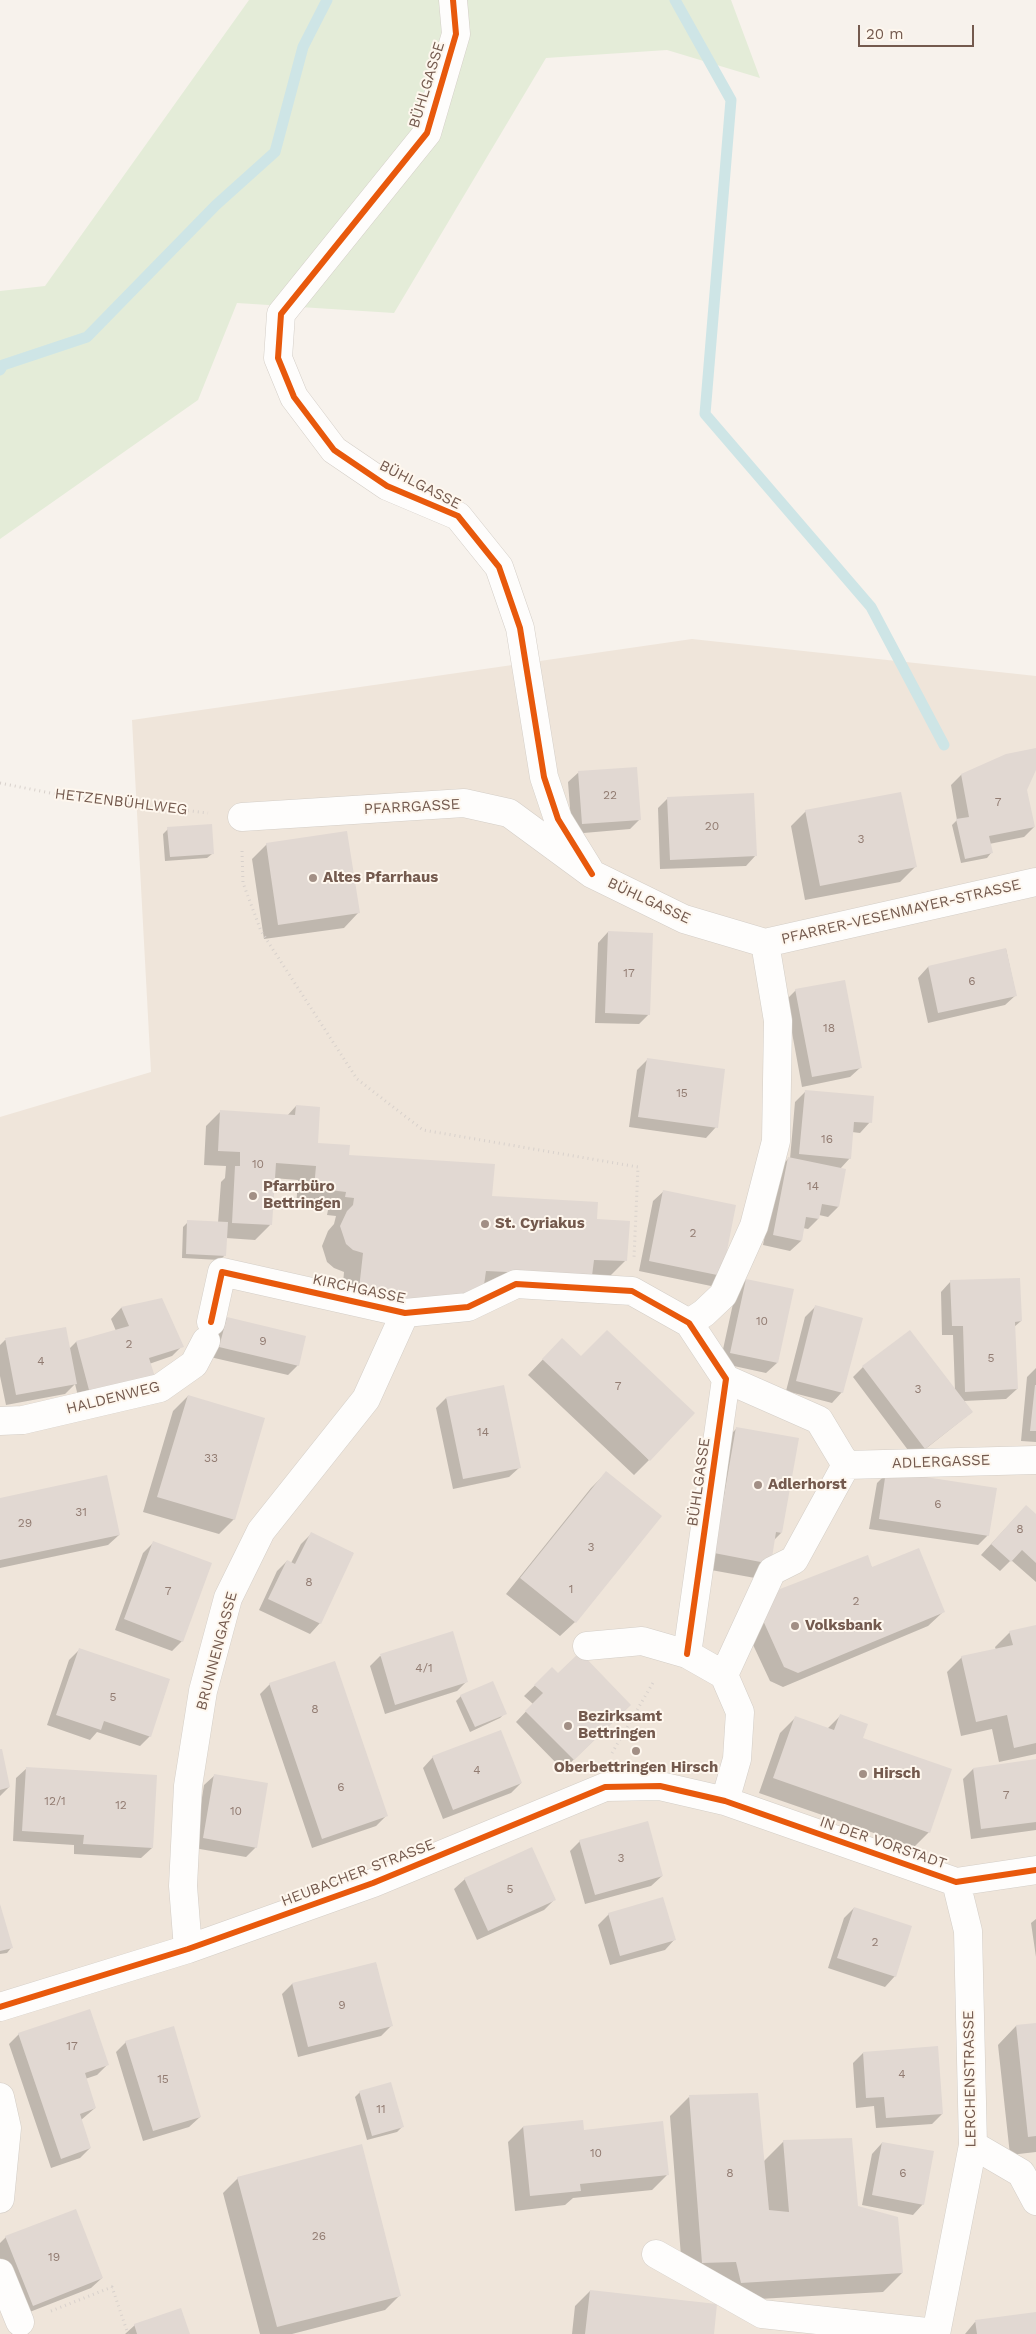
<!DOCTYPE html>
<meta charset="utf-8">
<style>
body{margin:0}
#map{position:relative;width:1036px;height:2334px;overflow:hidden;background:#f7f2ec;font-family:"Work Sans",sans-serif}
canvas{display:block}
.scale{position:absolute;left:858px;top:25px;width:116px;height:22px;box-sizing:border-box;border:2px solid #745a4e;border-top:0;padding-left:6px;font-size:15px;line-height:18px;white-space:nowrap;color:#745a4e;-webkit-text-stroke:4px #fef7ee;paint-order:stroke}
</style>
<div id="map">
<canvas width="1036" height="2334"></canvas>
<div class="scale">20 m</div>
</div>
<script>
const c = document.querySelector('canvas').getContext('2d');
c.lineJoin = 'round';
function paint(path, color) {
  c.fillStyle = color;
  c.fill(path, 'evenodd');
}
function poly(rows) {
  const path = new Path2D();
  for (const r of rows) {
    path.moveTo(r[0], r[1]);
    for (let i = 2; i < r.length; i += 2) path.lineTo(r[i], r[i + 1]);
  }
  return path;
}
function stroke(path, color, width, dash) {
  c.strokeStyle = color;
  c.lineWidth = width;
  c.lineCap = dash ? 'butt' : 'round';
  c.setLineDash(dash || []);
  c.stroke(path);
}
function write(font, color, halo, rows, align = 'center') {
  c.font = font + ' "Work Sans",sans-serif';
  c.lineWidth = 4;
  c.setLineDash([]);
  c.textBaseline = 'middle';
  c.strokeStyle = halo;
  c.fillStyle = color;
  for (const [text, x, y, turn = 0] of rows) {
    c.save();
    c.translate(x, y);
    c.rotate((+turn || 0) * Math.PI / 180);
    c.textAlign = isNaN(turn) ? turn : align;
    if (halo) c.strokeText(text, 0, 0);
    c.fillText(text, 0, 0);
    c.restore();
  }
}
paint(poly([
 [692,639,1036,676,1036,2334,0,2334,0,1117,151,1072,132,720]
]), '#efe5da');
paint(poly([
 [249,0,731,0,760,78,667,50,546,58,394,313,237,303,198,400,0,539,0,291,45,286]
]), '#e4ecd8');
paint(poly([
 [1036,749,1036,767,1026,790,1034,827,1024,837,989,844,991,853,987,858,961,863,952,825,957,820,951,785,961,775],
 [579,772,640,819,630,829,572,834,568,782],
 [668,798,756,855,746,866,660,869,658,808],
 [806,811,915,867,900,882,805,900,791,826],
 [168,829,212,854,207,858,165,861,163,834],
 [267,844,358,913,344,928,264,939,252,859],
 [608,932,649,1014,639,1024,595,1023,598,943],
 [1006,949,1016,995,1005,1005,928,1023,918,978,928,967],
 [796,990,861,1067,850,1077,802,1087,786,1000],
 [647,1060,716,1127,706,1138,629,1127,637,1070],
 [805,1092,870,1122,860,1133,852,1132,850,1158,840,1169,838,1207,828,1217,819,1215,818,1219,808,1229,803,1228,801,1241,790,1251,763,1245,778,1169,788,1159,790,1159,795,1102],
 [296,1106,316,1147,491,1197,596,1220,626,1260,607,1279,482,1290,386,1317,341,1308,344,1272,334,1268,327,1262,322,1246,328,1231,334,1224,336,1216,327,1215,328,1210,296,1207,298,1180,273,1178,270,1225,255,1240,226,1238,225,1255,220,1260,182,1258,183,1227,188,1222,218,1223,221,1182,225,1178,226,1166,204,1165,206,1126,221,1111,287,1116],
 [664,1191,721,1275,711,1286,639,1271,653,1201],
 [746,1280,777,1363,766,1373,720,1363,736,1290],
 [951,1281,1021,1321,1014,1327,1017,1389,1006,1399,964,1401,972,1412,914,1458,853,1377,863,1367,955,1391,953,1335,942,1335,941,1292],
 [161,1299,182,1346,172,1356,149,1364,79,1400,75,1384,65,1394,6,1405,0,1376,0,1345,5,1340,65,1329,69,1349,76,1342,116,1331,111,1319,121,1308],
 [815,1307,842,1392,832,1403,786,1391,805,1317],
 [227,1318,298,1365,288,1375,210,1357,217,1328],
 [547,1355,649,1460,634,1475,528,1375],
 [1036,1368,1036,1442,1021,1441,1027,1377],
 [188,1396,234,1519,219,1534,143,1512,173,1411],
 [446,1398,520,1467,509,1477,453,1489,436,1408],
 [736,1429,781,1533,774,1540,755,1578,700,1568,721,1444],
 [606,1473,575,1622,560,1636,506,1594,591,1488],
 [887,1473,988,1535,978,1545,869,1529,877,1483],
 [0,1499,119,1535,108,1545,0,1568],
 [1036,1516,1036,1582,1011,1560,1000,1571,981,1555,1016,1517],
 [311,1534,353,1553,320,1623,310,1634,259,1610,277,1571,287,1561,291,1563,301,1544],
 [154,1542,182,1641,172,1651,115,1630,143,1553],
 [867,1557,872,1568,943,1612,928,1626,783,1687,770,1681,747,1632],
 [1036,1626,1036,1754,999,1762,992,1729,961,1736,947,1672,962,1657,996,1650,995,1647,1010,1632],
 [79,1650,150,1736,140,1746,97,1732,90,1740,47,1725,69,1660],
 [380,1656,467,1681,457,1691,385,1714,370,1666],
 [552,1669,558,1675,630,1705,563,1770,516,1722,533,1704,524,1696],
 [270,1684,386,1816,376,1826,312,1848,260,1694],
 [461,1696,505,1713,500,1718,470,1732,456,1701],
 [840,1716,861,1739,929,1832,914,1847,759,1793,780,1733,795,1718,827,1729],
 [0,1750,9,1787,0,1796],
 [433,1757,521,1783,511,1793,443,1819,423,1768],
 [1036,1761,1036,1830,971,1839,963,1779,973,1769],
 [27,1768,152,1848,141,1858,74,1854,74,1845,13,1841,16,1778],
 [215,1775,256,1847,246,1857,194,1848,204,1785],
 [580,1841,662,1876,651,1886,585,1904,570,1851],
 [465,1879,554,1900,544,1910,477,1940,454,1889],
 [0,1906,11,1948,7,1953,0,1954],
 [854,1908,895,1976,885,1987,828,1968,844,1918],
 [609,1914,675,1939,665,1950,610,1965,598,1925],
 [1036,1919,1036,1957,1031,1923],
 [376,1964,391,2026,381,2036,298,2057,282,1994,292,1984],
 [1036,2025,1036,2152,1010,2155,998,2045,1016,2026],
 [19,2034,107,2065,97,2075,85,2079,95,2108,81,2120,90,2148,80,2158,51,2168,9,2044],
 [126,2042,200,2117,189,2127,143,2141,116,2052],
 [863,2053,942,2114,932,2124,876,2128,874,2106,856,2108,853,2063],
 [360,2092,402,2127,397,2132,367,2140,355,2097],
 [689,2097,763,2162,784,2141,856,2207,902,2273,883,2292,723,2301,683,2282,670,2116],
 [523,2127,583,2131,667,2175,652,2190,573,2198,565,2205,515,2211,508,2142],
 [882,2143,923,2204,913,2215,862,2205,872,2154],
 [238,2178,400,2295,385,2310,292,2334,260,2334,223,2193],
 [6,2237,102,2278,91,2288,22,2315,0,2258,0,2243],
 [590,2291,713,2334,572,2334,575,2306],
 [1036,2313,1036,2334,965,2334,975,2322],
 [135,2325,188,2334,125,2334]
]), '#0003');
stroke(poly([
 [675,0,731,100,705,414,871,607,944,745],
 [0,370,3,365,87,337,216,205,275,152,303,47,327,0]
]), '#cee5e6', 11);
paint(poly([
 [1036,748,1036,770,1027,790,1035,827,989,836,993,853,965,859,956,819,969,817,961,774,1006,754],
 [637,767,641,820,582,824,578,771],
 [901,792,917,867,820,886,805,810],
 [754,793,757,856,670,860,667,797],
 [212,824,214,854,170,857,167,827],
 [347,831,360,913,278,925,266,843],
 [608,931,653,933,650,1015,605,1013],
 [1006,948,1017,996,938,1013,928,966],
 [845,980,862,1068,812,1077,795,989],
 [647,1058,725,1069,718,1128,638,1117],
 [805,1090,874,1096,872,1123,854,1122,851,1159,799,1154],
 [296,1105,320,1107,318,1143,350,1145,349,1155,495,1164,492,1196,598,1202,597,1219,630,1221,627,1261,594,1260,592,1276,486,1271,483,1292,406,1299,359,1289,363,1253,353,1250,346,1244,340,1226,347,1211,353,1205,354,1198,345,1197,346,1192,314,1188,316,1166,276,1163,272,1225,232,1223,235,1166,240,1166,240,1152,218,1151,220,1110,295,1115],
 [788,1157,846,1169,839,1207,822,1204,819,1219,806,1217,802,1241,773,1235],
 [663,1190,736,1205,722,1276,649,1261],
 [187,1220,228,1222,226,1256,186,1254],
 [1020,1278,1022,1321,1015,1322,1018,1389,965,1392,963,1326,952,1326,950,1280],
 [746,1279,794,1289,778,1363,730,1353],
 [162,1298,184,1347,149,1358,155,1377,89,1390,76,1341,129,1326,121,1307],
 [815,1305,863,1318,843,1393,796,1381],
 [227,1317,306,1336,299,1366,219,1347],
 [66,1327,77,1384,16,1395,5,1338],
 [607,1330,695,1413,650,1461,542,1359,562,1338,581,1356],
 [910,1330,973,1412,925,1449,862,1366],
 [504,1385,521,1468,463,1479,446,1397],
 [1035,1385,1036,1385,1036,1431,1030,1431],
 [188,1395,265,1418,235,1520,157,1497],
 [736,1427,799,1438,782,1533,776,1532,771,1564,714,1553],
 [606,1471,662,1516,576,1623,520,1578],
 [886,1471,997,1488,989,1536,879,1519],
 [107,1475,120,1535,0,1560,0,1498],
 [1026,1505,1036,1514,1036,1563,1022,1550,1011,1562,991,1544],
 [311,1532,354,1553,321,1624,268,1599,287,1560,295,1564],
 [153,1541,212,1563,183,1642,124,1619],
 [919,1548,945,1612,798,1673,784,1667,761,1616,780,1589,868,1555,872,1567],
 [1036,1625,1036,1743,1014,1748,1007,1715,976,1722,961,1656,1013,1645,1009,1631],
 [453,1631,468,1682,395,1705,380,1654],
 [79,1648,170,1679,151,1737,104,1721,101,1730,56,1715],
 [580,1652,631,1705,574,1760,525,1711,543,1693,534,1685,552,1667,558,1673],
 [335,1661,388,1816,322,1839,269,1683],
 [493,1681,507,1714,475,1727,460,1695],
 [840,1714,868,1724,863,1738,952,1769,930,1833,773,1778,795,1716,834,1730],
 [501,1730,522,1783,453,1810,432,1756],
 [0,1749,2,1749,10,1787,0,1790],
 [1036,1759,1036,1822,981,1829,973,1768],
 [26,1767,157,1775,153,1848,83,1844,84,1835,22,1831],
 [214,1774,268,1783,257,1848,203,1838],
 [648,1821,663,1876,595,1895,579,1840],
 [532,1847,556,1900,488,1931,464,1878],
 [663,1897,676,1940,620,1956,608,1913],
 [0,1904,13,1948,0,1951],
 [854,1907,912,1926,896,1977,837,1958],
 [376,1962,393,2026,308,2047,292,1983],
 [90,2009,109,2065,85,2073,96,2108,80,2114,91,2148,61,2159,18,2033],
 [1036,2023,1036,2136,1028,2137,1016,2025],
 [174,2026,201,2117,153,2131,125,2041],
 [938,2046,943,2114,886,2118,884,2097,866,2098,863,2052],
 [391,2082,404,2127,372,2136,359,2091],
 [758,2093,769,2210,789,2212,783,2140,852,2138,858,2206,898,2217,903,2273,741,2283,736,2262,702,2263,689,2095],
 [583,2120,584,2130,663,2121,669,2175,580,2184,581,2191,530,2196,523,2126],
 [882,2142,934,2151,924,2205,872,2195],
 [362,2144,401,2296,277,2327,237,2177],
 [76,2209,103,2278,33,2306,5,2236],
 [590,2290,717,2304,714,2334,585,2334],
 [181,2308,190,2334,137,2334,134,2324],
 [1036,2312,1036,2334,977,2334,975,2320]
]), '#e1d8d2');
const minor = poly([
 [453,0,456,34,427,133,281,314,278,358,294,397,334,450,387,486,458,516,499,567,520,628,544,777,558,819,592,874],
 [242,817,464,803,509,813,592,874,684,919,765,943,1036,882],
 [211,1322,222,1272,405,1313,468,1307,516,1284,632,1291,689,1323,726,1379,687,1654],
 [689,1323,704,1313,723,1295,754,1226,776,1141,778,1021,765,943],
 [0,1421,23,1420,160,1388,194,1364,206,1341],
 [846,1465,1036,1460],
 [587,1646,642,1641,687,1654,724,1675,740,1712,737,1759,725,1801],
 [724,1675,772,1571,794,1560,846,1465,819,1420,726,1379],
 [188,1949,183,1886,188,1786,203,1691,228,1598,261,1531,366,1399,405,1313],
 [0,2007,188,1949,373,1883,605,1787,660,1786,725,1801,956,1882,1036,1870],
 [0,2097,7,2128,0,2199],
 [973,2145,1021,2173,1036,2201],
 [656,2254,762,2314,936,2333],
 [0,2273,20,2322],
 [936,2334,973,2145,968,1931,956,1882]
]);
stroke(minor, '#d4cec7', 29);
stroke(poly([
 [0,783,65,796,208,813],
 [242,851,243,883,261,931,357,1079,423,1130,638,1167,634,1258],
 [612,1753,654,1681],
 [51,2311,112,2287,128,2334]
]), '#d8d1cc', 3, [1, 4]);
stroke(minor, '#fefdfc', 28);
stroke(poly([
 [453,0,456,34,427,133,281,314,278,358,294,397,334,450,387,486,458,516,499,567,520,628,544,777,558,819,592,874],
 [211,1322,222,1272,405,1313,468,1307,516,1284,632,1291,689,1323,726,1379,687,1654],
 [0,2007,188,1949,373,1883,605,1787,660,1786,725,1801,956,1882,1036,1870]
]), '#e8590c', 6);
for (const [x, y, r, color] of [
 [313,878,5,"#a28f85"],
 [253,1196,5,"#a28f85"],
 [485,1224,5,"#a28f85"],
 [758,1485,5,"#a28f85"],
 [795,1626,5,"#a28f85"],
 [568,1726,5,"#a28f85"],
 [636,1751,5,"#a28f85"],
 [863,1774,5,"#a28f85"]
]) {
  const dot = new Path2D();
  dot.arc(x, y, r, 0, 2 * Math.PI);
  c.fillStyle = color;
  c.fill(dot);
  stroke(dot, '#fef7ee', 2);
}
write('12px', '#927c72', null, [
 ["22",610,795],
 ["7",998,802],
 ["20",712,826],
 ["3",861,839],
 ["17",629,973],
 ["6",972,981],
 ["18",829,1028],
 ["15",682,1093],
 ["16",827,1139],
 ["10",258,1164],
 ["14",813,1186],
 ["2",693,1233],
 ["10",762,1321],
 ["9",263,1341],
 ["2",129,1344],
 ["5",991,1358],
 ["4",41,1361],
 ["7",618,1386],
 ["3",918,1389],
 ["14",483,1432],
 ["33",211,1458],
 ["6",938,1504],
 ["31",81,1512],
 ["29",25,1523],
 ["8",1020,1529],
 ["3",591,1547],
 ["8",309,1582],
 ["1",571,1589],
 ["7",168,1591],
 ["2",856,1601],
 ["4/1",424,1668],
 ["5",113,1697],
 ["8",315,1709],
 ["4",477,1770],
 ["6",341,1787],
 ["7",1006,1795],
 ["12/1",55,1801],
 ["12",121,1805],
 ["10",236,1811],
 ["3",621,1858],
 ["5",510,1889],
 ["2",875,1942],
 ["9",342,2005],
 ["17",72,2046],
 ["4",902,2074],
 ["15",163,2079],
 ["11",381,2109],
 ["10",596,2153],
 ["8",730,2173],
 ["6",903,2173],
 ["26",319,2236],
 ["19",54,2257]
]);
write('15px', '#745a4e', '#fef7ee', [
 ["BÜHLGASSE",427,85,-73],
 ["BÜHLGASSE",420,485,27],
 ["HETZENBÜHLWEG",121,802,7],
 ["PFARRGASSE",412,807,-3],
 ["BÜHLGASSE",649,901,25],
 ["PFARRER-VESENMAYER-STRASSE",901,912,-13],
 ["KIRCHGASSE",359,1289,12],
 ["HALDENWEG",113,1398,-14],
 ["ADLERGASSE",941,1462,-2],
 ["BÜHLGASSE",699,1482,-82],
 ["BRUNNENGASSE",217,1651,-75],
 ["IN DER VORSTADT",883,1843,19],
 ["HEUBACHER STRASSE",358,1873,-21],
 ["LERCHENSTRASSE",970,2079,-91]
]);
write('bold 15px', '#745a4e', '#fef7ee', [
 ["Altes Pfarrhaus",323,878],
 ["Pfarrbüro",263,1187],
 ["Bettringen",263,1204],
 ["St. Cyriakus",495,1224],
 ["Adlerhorst",768,1485],
 ["Volksbank",805,1626],
 ["Bezirksamt",578,1717],
 ["Bettringen",578,1734],
 ["Oberbettringen Hirsch",636,1768,"center"],
 ["Hirsch",873,1774]
], 'left');
</script>
